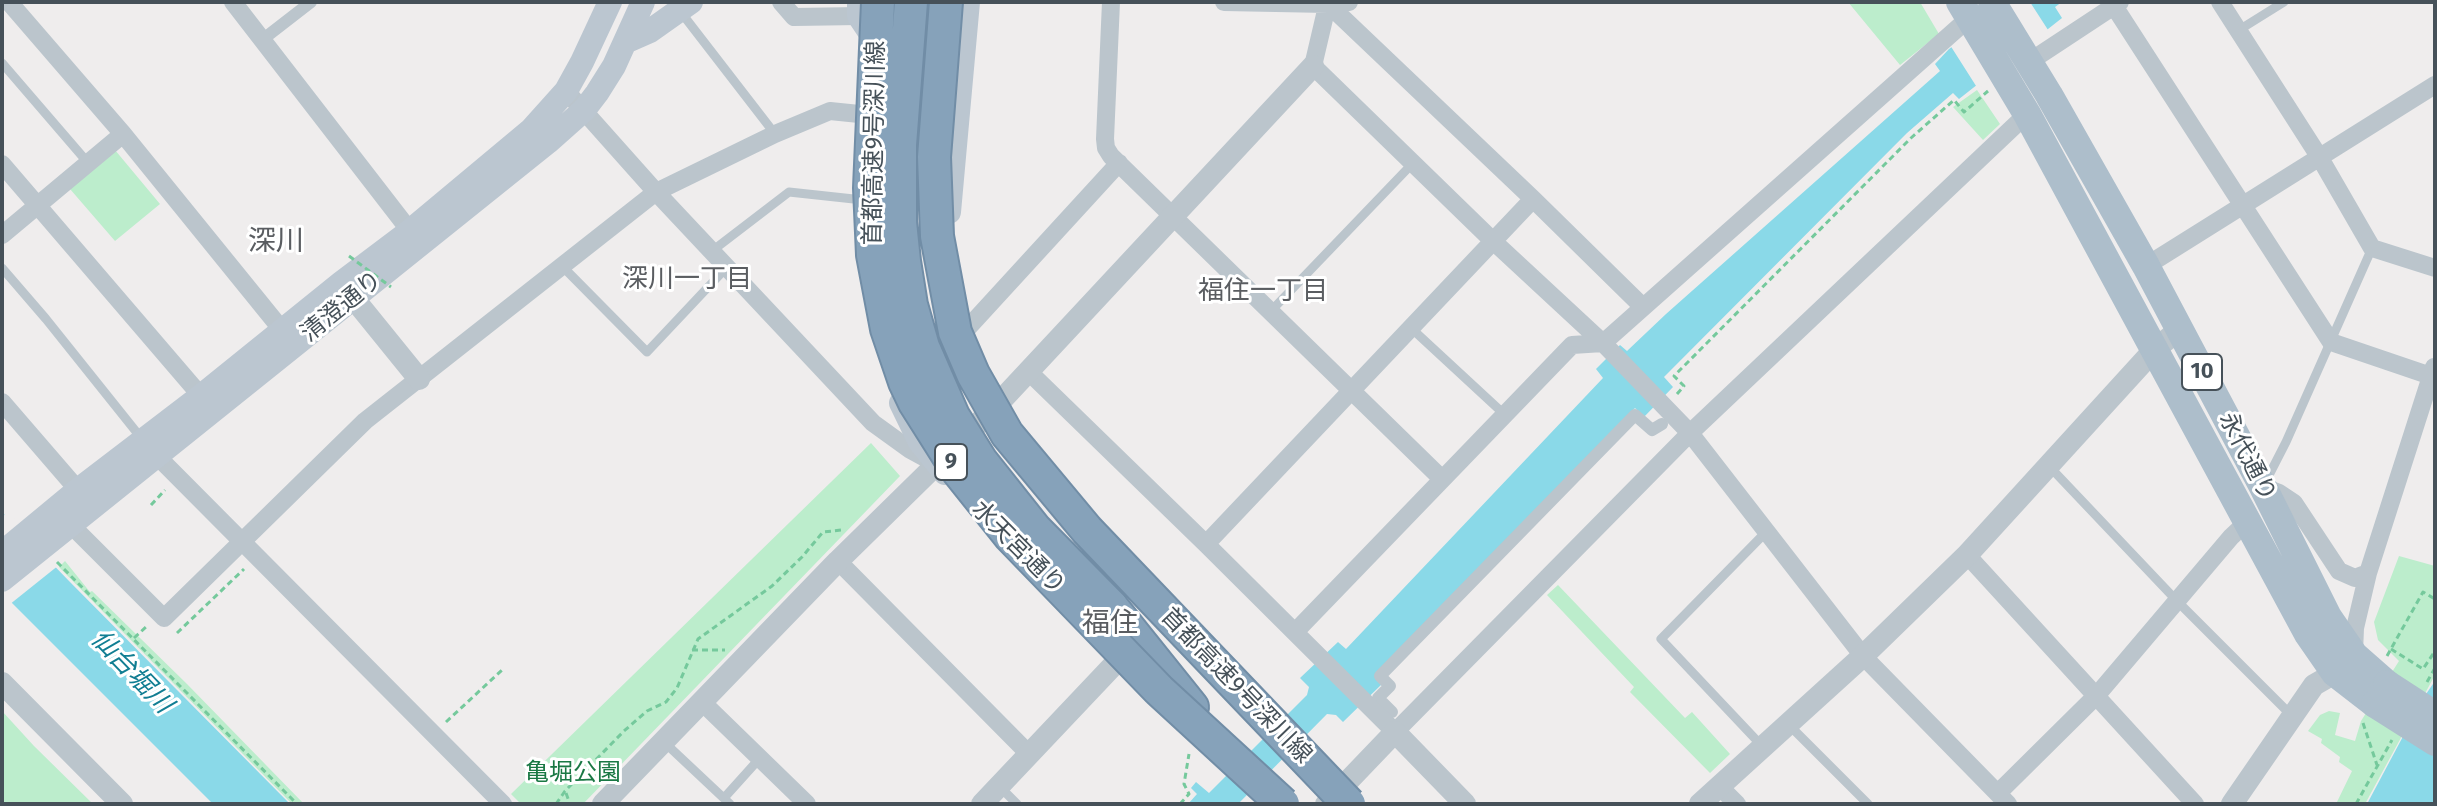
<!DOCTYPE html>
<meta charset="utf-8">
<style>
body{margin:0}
#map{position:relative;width:2437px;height:806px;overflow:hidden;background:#efeded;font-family:"Fira Sans",sans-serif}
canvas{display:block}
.frame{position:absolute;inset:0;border:4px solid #465159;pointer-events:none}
</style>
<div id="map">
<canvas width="2437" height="806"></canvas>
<div class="frame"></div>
</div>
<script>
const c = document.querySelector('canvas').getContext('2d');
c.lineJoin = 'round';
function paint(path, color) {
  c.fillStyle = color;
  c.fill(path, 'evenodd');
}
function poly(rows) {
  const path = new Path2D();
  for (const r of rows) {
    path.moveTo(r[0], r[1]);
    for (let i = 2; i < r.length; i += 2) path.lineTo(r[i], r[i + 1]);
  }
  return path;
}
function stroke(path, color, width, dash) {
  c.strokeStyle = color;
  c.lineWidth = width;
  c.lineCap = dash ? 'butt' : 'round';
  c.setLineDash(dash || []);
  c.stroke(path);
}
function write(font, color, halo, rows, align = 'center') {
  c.font = font + ' "Fira Sans","Noto Sans JP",sans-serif';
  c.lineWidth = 6;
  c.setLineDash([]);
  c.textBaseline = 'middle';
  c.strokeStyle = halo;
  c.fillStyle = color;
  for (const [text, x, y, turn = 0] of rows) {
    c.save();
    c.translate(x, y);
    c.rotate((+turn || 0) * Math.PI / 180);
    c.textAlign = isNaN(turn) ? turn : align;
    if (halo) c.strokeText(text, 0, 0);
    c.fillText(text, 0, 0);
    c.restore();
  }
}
paint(poly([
 [1848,2,1920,2,1939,34,1900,65],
 [1977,90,2000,124,1983,140,1953,107],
 [115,150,160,204,115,241,70,189],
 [871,443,900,476,583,804,521,804,511,794],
 [2399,556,2435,566,2435,675,2365,804,2336,804,2352,771,2339,762,2340,757,2321,743,2322,739,2308,731,2320,715,2329,711,2340,713,2335,735,2355,741,2361,721,2399,661,2378,640,2374,622],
 [65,561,90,592,92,591,187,684,304,804,292,804,59,567],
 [1558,585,1685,718,1692,712,1730,754,1710,773,1630,692,1634,687,1547,595],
 [2,711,34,746,93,804,2,804]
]), '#bcedcc');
paint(poly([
 [2013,2,2062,2,2055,7,2062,18,1959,99,1953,93,1907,133,1664,377,1673,387,1644,417,1635,408,1375,676,1382,684,1343,722,1336,715,1327,714,1238,804,1188,804,1197,794,1191,788,1196,782,1209,793,1307,695,1309,687,1300,678,1338,642,1346,649,1603,378,1596,369,1620,345,1627,351,1666,314,1940,71,1935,64,1949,49],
 [2,512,69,581,290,804,213,804,2,593],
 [2435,681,2435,804,2367,804,2424,697]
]), '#8ad9e8');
paint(poly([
 [2007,2,2030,2,2050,33,1978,89,1950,45],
 [8,512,59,565,9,605,2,598,2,517]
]), '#efeded');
const motorway = poly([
 [1111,606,1192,707]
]);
stroke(motorway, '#718da6', 36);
stroke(poly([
 [1677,394,1684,386,1674,376,1911,138,1954,100,1964,112,1988,91],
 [151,505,165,490],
 [57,562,297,804],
 [177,633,244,569],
 [134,638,146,627],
 [2391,649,2423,669,2435,651],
 [692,650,725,650],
 [2387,656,2423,592,2435,599],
 [2427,682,2435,668],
 [446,722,502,670],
 [2363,723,2377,765],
 [566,793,570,804],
 [556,804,565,791,624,731,647,711,666,702,677,688,698,639,772,586,802,557,823,532,842,530],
 [1180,804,1189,794,1184,784,1189,754],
 [2356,804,2392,740]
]), '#75c99c', 3, [6, 4]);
stroke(poly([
 [680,11,775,134],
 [2239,30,2284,2],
 [2,63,89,164],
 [712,251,789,192,863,200],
 [562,266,647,352,727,267],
 [2,268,46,319,142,439],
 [1270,312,1413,163],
 [1411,328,1504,414],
 [2048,465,2177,601,2291,715],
 [2266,481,2286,442,2372,248],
 [1788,724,1868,804],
 [664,742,730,804],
 [1762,746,1661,639,1767,531],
 [999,786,1017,804],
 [724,798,760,758]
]), '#bbc5cc', 9);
stroke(poly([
 [262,40,311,2],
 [1392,712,1378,698,1390,686,1380,676,1635,415,1652,430,1662,424]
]), '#bbc5cc', 12);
stroke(poly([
 [9,2,123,134,282,330],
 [233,2,410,231],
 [781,2,794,17,859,16],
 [1111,2,1105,139,1106,148,1111,156,1442,479],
 [1224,2,1328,4,1349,2],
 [1328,2,1313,66,1493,241,1603,343,1690,433,1863,656,2008,804],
 [2220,2,2320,158,2372,248,2435,268],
 [1328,4,1533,199,1643,307],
 [2114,6,2331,342,2431,376],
 [2029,62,2120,2],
 [566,91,656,192,873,423,909,449,931,461],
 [2,164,201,396],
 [2,235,123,134],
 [2146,266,2435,85],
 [965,331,1119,163],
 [1029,372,1206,544,1395,732,1690,433,2027,114],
 [2,402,78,490],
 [150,449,503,804],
 [2263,487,2279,493,2294,503,2339,571,2355,578,2368,573],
 [71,525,164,618,365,421,656,192,775,134,830,111,869,115],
 [1206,544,1533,199],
 [1967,555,2195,804],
 [838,561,1030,755],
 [1295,632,1572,345,1603,343,1969,18],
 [2354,653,2355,628,2368,573,2434,367],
 [701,701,807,804],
 [1719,786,1737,804],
 [1998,793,2097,695,2231,537,2247,522]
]), '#bbc5cc', 18);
stroke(poly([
 [342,284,419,379],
 [2,683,122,804],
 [603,804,838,561,997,405,1313,66],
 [982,804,1124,654],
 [1326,804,1395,732,1465,804],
 [1700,804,1863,656,1967,555,2154,350,2180,329],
 [2232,804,2314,685,2335,673]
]), '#bbc5cc', 22);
stroke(poly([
 [859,2,859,16,877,43],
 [625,42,650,31,691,2],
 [949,212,968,2],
 [901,403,920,442,945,473],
 [2,553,78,490,201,396,341,283,410,231,531,130,566,91,582,62,610,2],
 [2,580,548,142,584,110,597,93,614,66,643,2]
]), '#bbc6d0', 24);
stroke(poly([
 [1960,2,2027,114,2308,634,2335,673,2375,704],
 [1992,2,2049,95,2146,266,2263,487,2328,617,2354,655,2387,684]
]), '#adbecb', 28);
stroke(motorway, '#86a2ba', 32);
const motorwayBridge = poly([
 [878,2,870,188,873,255,887,329,905,382,915,403,958,471,1010,536,1159,690,1283,804],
 [911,2,900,145,900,222,904,261,911,305,923,347,953,416,981,461,1035,529,1111,606],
 [946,2,934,157,937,236,955,332,973,374,1007,434,1087,530,1349,804]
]);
stroke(motorwayBridge, '#718da6', 36, []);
stroke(poly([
 [349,256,391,287]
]), '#75c99c', 3, [6, 4]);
stroke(poly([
 [2387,684,2435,715],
 [2375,704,2435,742]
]), '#adbecb', 28);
stroke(motorwayBridge, '#86a2ba', 32);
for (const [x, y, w] of [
 [2202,372,40],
 [951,462,32]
]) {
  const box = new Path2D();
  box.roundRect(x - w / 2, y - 18, w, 36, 6);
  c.fillStyle = '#fff';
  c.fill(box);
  stroke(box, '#465159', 2);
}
write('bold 22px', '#465159', null, [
 ["10",2202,372],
 ["9",951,462]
]);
write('24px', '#465159', '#fff', [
 ["首都高速9号深川線",875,143,-89],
 ["清澄通り",342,307,-39],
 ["永代通り",2247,457,63],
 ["水天宮通り",1018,548,45],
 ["首都高速9号深川線",1236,686,46]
]);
write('24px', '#1a7844', '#fff', [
 ["亀堀公園",573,773]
]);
write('26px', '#5a5d61', '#fff', [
 ["深川一丁目",687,280],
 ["福住一丁目",1263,292]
]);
write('italic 26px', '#117e93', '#fff', [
 ["仙台堀川",131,672,46]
]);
write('28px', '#5a5d61', '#fff', [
 ["深川",276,242],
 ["福住",1110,624]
]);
</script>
